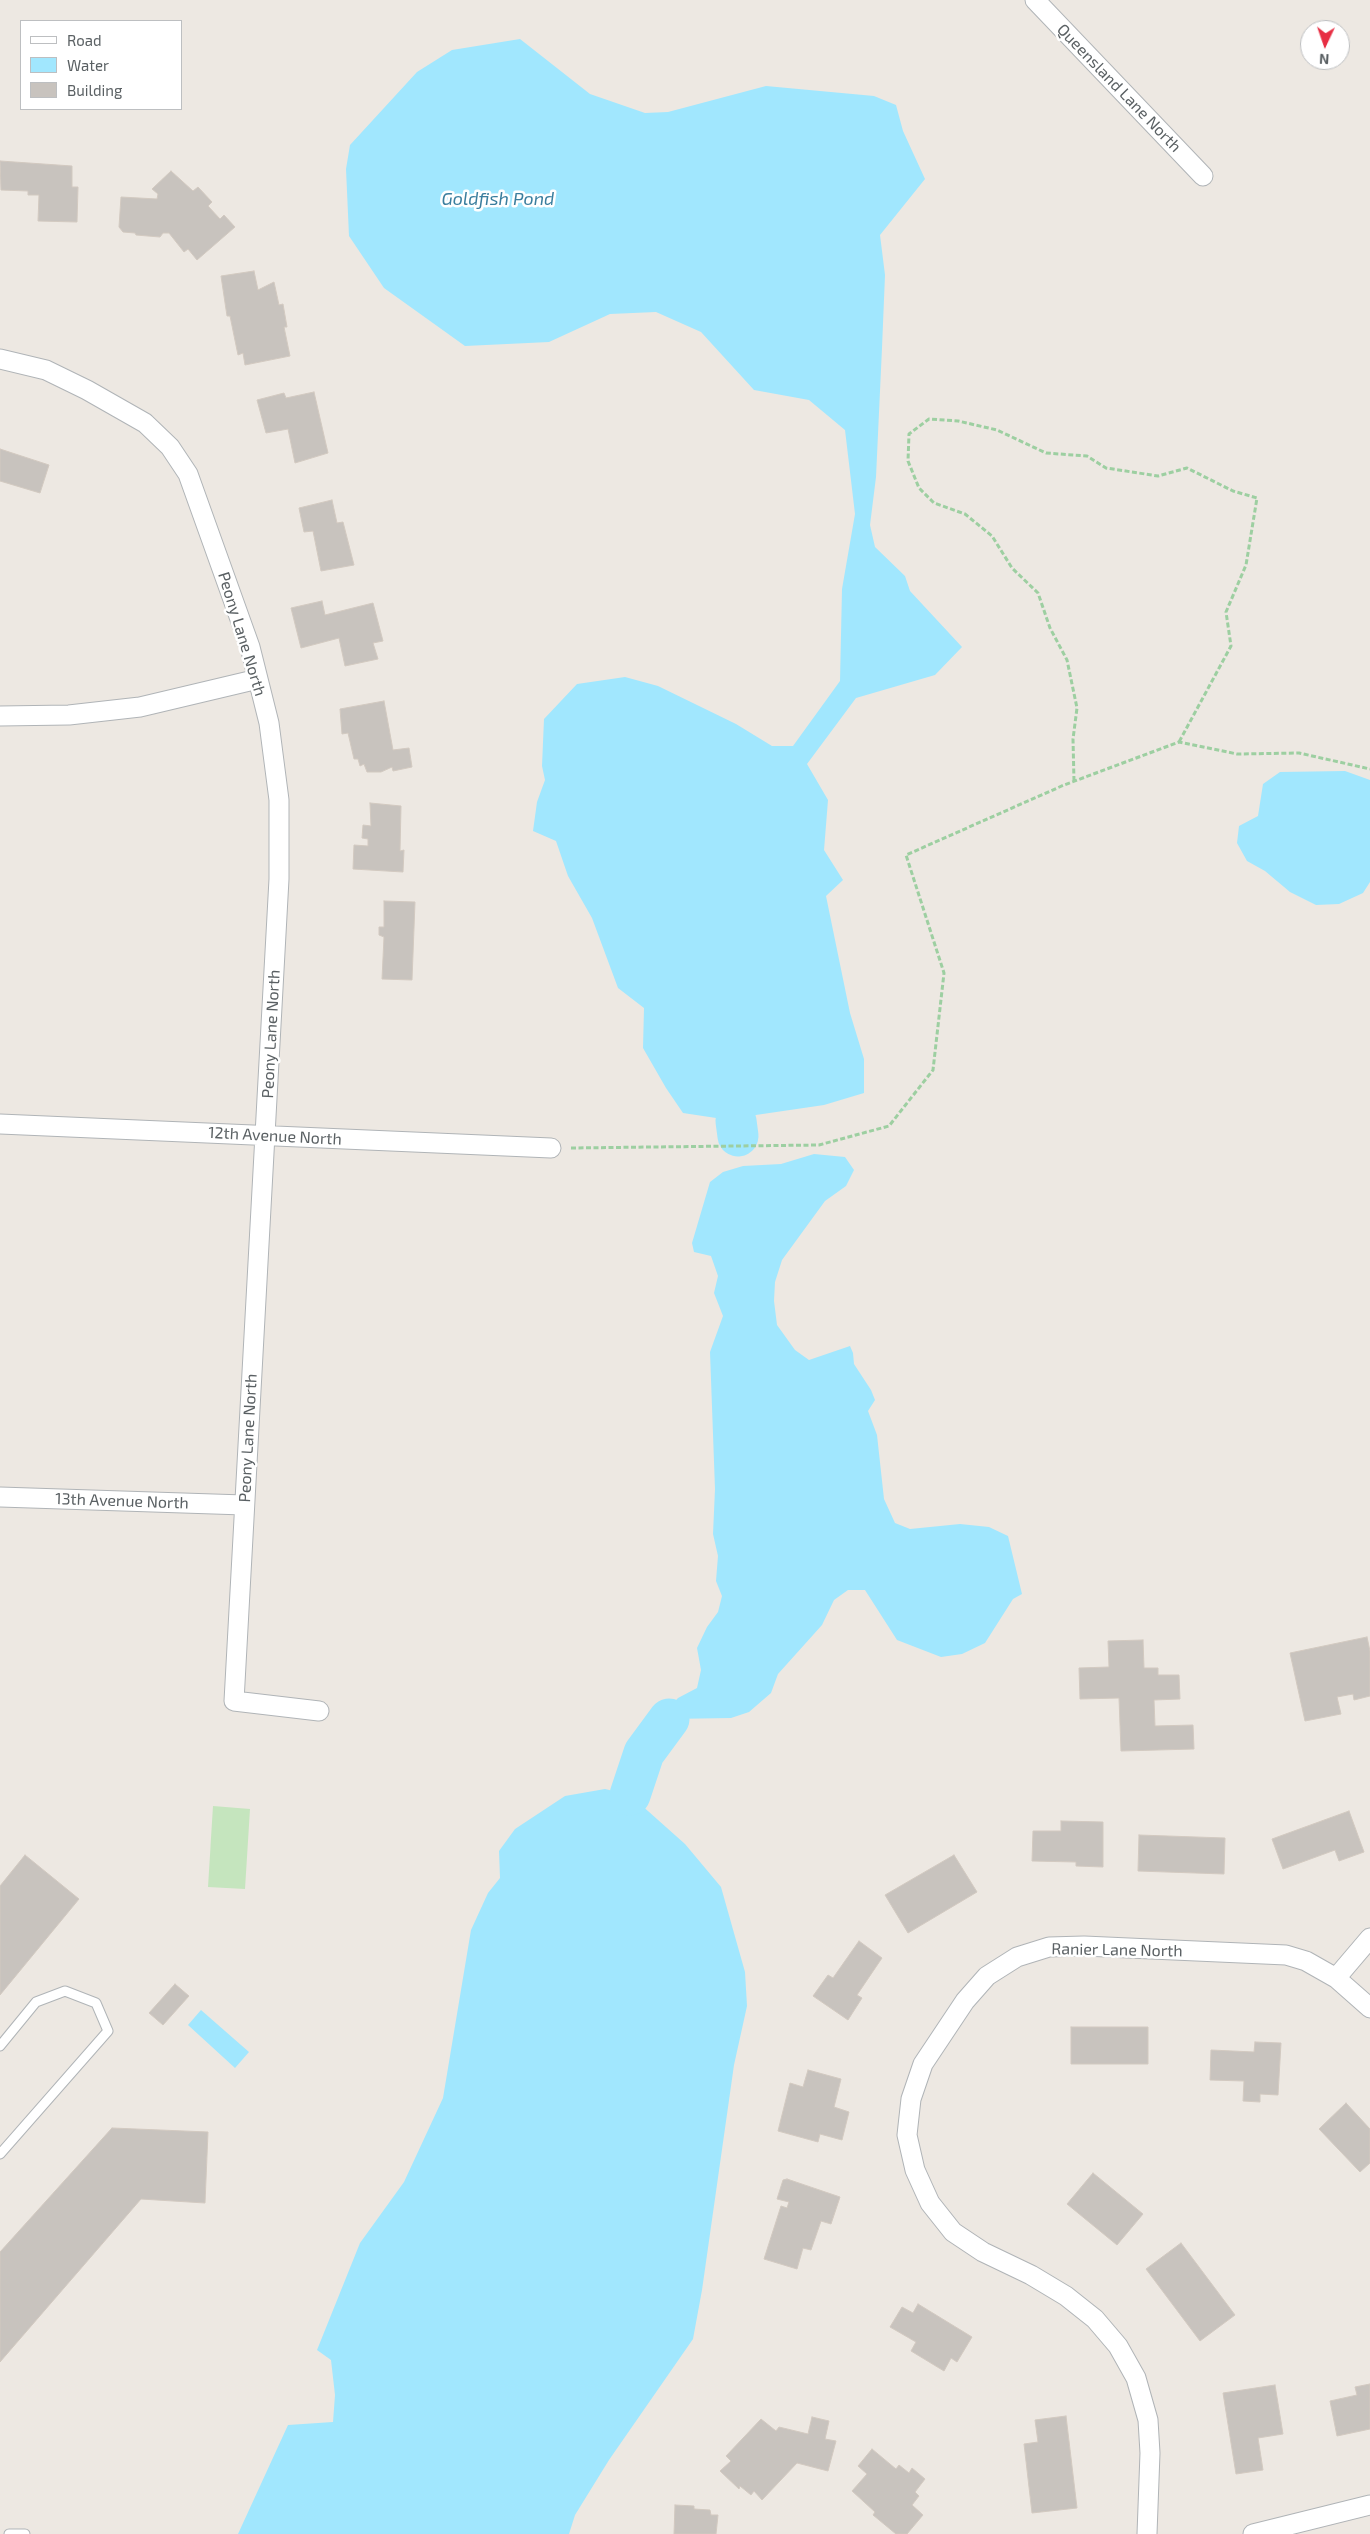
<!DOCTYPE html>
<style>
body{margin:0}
#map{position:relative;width:1370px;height:2534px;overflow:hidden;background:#ede8e2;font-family:"Exo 2",sans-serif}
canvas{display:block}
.legend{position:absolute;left:20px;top:20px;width:162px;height:90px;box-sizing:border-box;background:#fff;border:1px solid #bdbfc1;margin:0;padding:6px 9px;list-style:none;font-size:15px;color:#5a6063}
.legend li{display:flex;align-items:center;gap:10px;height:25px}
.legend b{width:25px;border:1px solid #bdbfc1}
.north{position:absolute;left:1300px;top:20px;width:50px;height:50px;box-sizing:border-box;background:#fff;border:1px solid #bdbfc1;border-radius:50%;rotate:183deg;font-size:14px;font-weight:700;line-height:20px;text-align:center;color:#5a6063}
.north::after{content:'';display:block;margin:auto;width:18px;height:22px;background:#e72e43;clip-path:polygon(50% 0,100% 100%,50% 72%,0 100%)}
</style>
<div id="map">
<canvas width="1370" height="2534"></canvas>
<ul class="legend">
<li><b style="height:6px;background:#fff"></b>Road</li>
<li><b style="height:14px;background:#a1e7fe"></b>Water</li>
<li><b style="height:14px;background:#c8c3be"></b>Building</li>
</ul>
<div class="north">N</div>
</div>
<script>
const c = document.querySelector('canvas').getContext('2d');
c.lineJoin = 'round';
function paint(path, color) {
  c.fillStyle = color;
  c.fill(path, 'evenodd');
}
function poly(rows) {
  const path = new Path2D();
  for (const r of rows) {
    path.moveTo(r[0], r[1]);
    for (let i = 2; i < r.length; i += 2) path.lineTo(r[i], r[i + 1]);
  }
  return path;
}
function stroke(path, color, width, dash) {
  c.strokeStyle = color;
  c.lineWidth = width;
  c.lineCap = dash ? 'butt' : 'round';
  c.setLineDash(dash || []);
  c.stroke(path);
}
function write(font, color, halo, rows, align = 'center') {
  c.font = font + ' "Exo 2",sans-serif';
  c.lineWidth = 5;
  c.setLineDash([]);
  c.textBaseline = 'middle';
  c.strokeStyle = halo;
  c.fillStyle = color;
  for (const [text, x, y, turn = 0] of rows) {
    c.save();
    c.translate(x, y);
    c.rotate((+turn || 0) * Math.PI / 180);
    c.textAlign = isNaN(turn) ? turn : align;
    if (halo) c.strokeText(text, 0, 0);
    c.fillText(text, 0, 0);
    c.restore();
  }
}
paint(poly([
 [213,1806,250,1809,245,1889,208,1887]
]), '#c5e5be');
paint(poly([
 [520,39,590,94,645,113,668,112,766,86,874,96,896,105,903,131,925,179,880,235,885,275,882,348,876,477,870,525,875,547,905,576,910,591,962,647,935,675,856,698,807,764,828,800,824,850,843,880,826,896,850,1013,864,1059,864,1093,824,1105,749,1116,736,1121,683,1113,666,1088,643,1048,644,1008,618,988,592,918,568,876,556,841,533,831,537,802,545,780,542,766,544,719,577,684,625,677,658,686,736,724,772,746,793,746,840,681,842,589,855,514,845,430,809,400,754,390,701,332,656,312,610,314,549,342,465,346,384,288,349,236,346,169,350,145,417,72,452,50],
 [1345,771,1370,780,1370,882,1363,893,1339,904,1316,905,1290,892,1265,871,1247,861,1237,843,1239,826,1258,816,1263,784,1280,772],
 [814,1154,845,1157,854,1170,846,1186,825,1201,782,1260,775,1282,774,1301,777,1325,795,1350,809,1360,850,1346,853,1353,854,1364,871,1390,875,1400,868,1411,877,1435,884,1499,895,1523,910,1529,960,1524,989,1527,1008,1536,1022,1594,1013,1599,985,1643,962,1654,941,1657,897,1640,865,1590,848,1590,834,1600,822,1625,778,1674,771,1693,749,1712,731,1718,669,1719,667,1710,678,1698,697,1688,701,1670,697,1648,707,1627,718,1612,722,1596,716,1581,718,1556,713,1534,715,1489,710,1352,723,1316,714,1293,718,1276,711,1256,694,1252,692,1243,710,1182,723,1172,743,1166,781,1164],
 [605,1789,630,1795,685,1844,721,1887,745,1972,747,2006,734,2065,702,2290,693,2339,609,2460,575,2515,569,2534,238,2534,288,2425,333,2422,335,2395,331,2360,317,2350,360,2243,404,2182,443,2098,471,1930,488,1893,500,1878,499,1851,515,1829,565,1796],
 [201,2010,249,2052,235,2068,188,2025]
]), '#a1e7fe');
stroke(poly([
 [736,1121,738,1136],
 [630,1795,644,1753,669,1719]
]), '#a1e7fe', 41);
const building = poly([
 [0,161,72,166,72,187,78,187,77,222,38,221,39,195,28,195,28,191,1,190,0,161],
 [171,171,193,191,198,187,212,202,208,206,220,219,224,215,235,227,197,260,188,249,184,252,169,233,163,233,160,237,136,235,135,233,123,232,119,227,121,197,157,199,158,194,152,189,171,171],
 [254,271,258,290,274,282,279,305,283,304,287,327,284,327,290,356,245,365,243,353,238,355,230,316,227,316,221,276,254,271],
 [314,392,328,453,295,463,288,429,266,433,257,400,284,393,286,398,314,392],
 [0,449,49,465,40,493,0,481,0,449],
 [332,500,337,523,343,522,354,565,321,571,313,531,304,532,299,508,332,500],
 [322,601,325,615,373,603,383,641,373,643,378,659,345,666,339,638,301,648,291,608,322,601],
 [384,701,393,750,409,748,412,767,393,771,392,767,381,772,367,772,364,764,360,766,358,759,354,759,348,733,342,734,340,709,384,701],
 [370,803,401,806,400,851,404,850,403,872,353,869,354,845,368,846,368,839,362,838,363,825,371,826,370,803],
 [384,901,415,902,412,980,382,979,384,937,379,935,379,927,384,927,384,901],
 [1367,1637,1370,1651,1370,1696,1354,1700,1353,1694,1337,1697,1341,1714,1305,1721,1290,1653,1367,1637],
 [1143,1640,1144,1668,1158,1668,1158,1675,1179,1675,1180,1699,1154,1700,1155,1726,1193,1725,1194,1749,1121,1751,1119,1698,1080,1699,1079,1668,1109,1667,1108,1641,1143,1640],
 [1349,1811,1364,1852,1339,1861,1335,1850,1283,1869,1272,1839,1349,1811],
 [1061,1821,1103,1822,1103,1867,1076,1866,1076,1862,1032,1861,1033,1831,1061,1831,1061,1821],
 [1139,1835,1225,1838,1224,1874,1138,1871,1139,1835],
 [25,1855,79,1899,0,1995,0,1886,25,1855],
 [954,1855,977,1892,908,1933,885,1895,954,1855],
 [859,1941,882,1958,857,1995,862,1998,848,2020,813,1996,828,1975,833,1978,859,1941],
 [175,1984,189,1996,163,2025,149,2013,175,1984],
 [1071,2027,1148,2027,1148,2064,1071,2064,1071,2027],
 [1255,2042,1281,2043,1278,2095,1260,2094,1260,2102,1243,2101,1244,2081,1210,2080,1211,2050,1254,2052,1255,2042],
 [808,2070,841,2079,834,2107,849,2112,842,2140,820,2134,818,2142,778,2131,790,2083,803,2087,808,2070],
 [1346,2103,1370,2129,1370,2163,1360,2172,1319,2129,1346,2103],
 [112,2128,208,2132,205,2203,141,2199,0,2362,0,2252,112,2128],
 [1093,2173,1143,2214,1117,2245,1067,2204,1093,2173],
 [787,2179,840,2197,831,2224,821,2221,811,2250,803,2248,797,2269,764,2259,781,2206,787,2208,789,2202,777,2199,783,2180,787,2179],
 [1181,2243,1235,2315,1200,2341,1146,2269,1181,2243],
 [918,2304,972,2337,957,2362,951,2358,944,2371,911,2351,916,2342,890,2327,902,2307,913,2313,918,2304],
 [1370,2384,1370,2429,1337,2436,1330,2401,1357,2395,1355,2387,1370,2384],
 [1275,2385,1283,2434,1258,2438,1263,2470,1236,2474,1223,2393,1275,2385],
 [1066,2416,1077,2508,1032,2513,1024,2444,1038,2442,1035,2420,1066,2416],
 [812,2417,829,2421,825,2439,836,2441,828,2471,797,2463,762,2500,754,2491,751,2495,740,2486,739,2489,720,2471,731,2461,726,2456,761,2419,776,2431,779,2427,808,2434,812,2417],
 [872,2449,896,2469,899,2465,909,2473,912,2468,925,2479,915,2492,919,2496,912,2505,923,2515,907,2534,896,2534,873,2515,875,2512,852,2491,867,2474,858,2466,872,2449],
 [675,2505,694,2506,694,2509,710,2510,711,2515,718,2515,716,2534,674,2534,675,2505]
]);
paint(building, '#c8c3be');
stroke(building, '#d2c9c0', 1);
const service = poly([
 [0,2046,36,2002,65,1991,96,2003,108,2031,0,2154],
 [9,2534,25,2534]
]);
const minor = poly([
 [1035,0,1203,176],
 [0,359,46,370,87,390,145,423,170,447,188,474,250,647,269,723,279,800,279,879,234,1701,319,1711],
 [0,716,69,715,140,707,258,679],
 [0,1124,551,1148],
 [0,1497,244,1505],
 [1336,1978,1370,1938],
 [1147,2534,1150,2453,1148,2420,1136,2378,1118,2346,1095,2319,1066,2296,1031,2275,983,2252,953,2232,930,2203,915,2170,907,2135,911,2099,923,2064,965,2001,987,1976,1017,1957,1049,1947,1084,1946,1286,1955,1306,1961,1336,1978,1370,2008],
 [1253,2534,1370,2505]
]);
stroke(service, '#b0b4b7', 11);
stroke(minor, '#b0b4b7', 21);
stroke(poly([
 [1074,781,1073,739,1077,708,1067,660,1050,628,1038,593,1012,568,992,536,965,514,934,503,919,488,908,461,909,434,929,419,958,421,997,430,1046,453,1087,456,1106,468,1158,476,1187,468,1233,491,1257,498,1246,565,1226,612,1231,646,1179,742],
 [571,1148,819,1145,889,1126,933,1070,944,973,906,855,1064,785,1179,742,1237,754,1299,753,1370,769]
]), '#9dcfa1', 3, [5, 2.5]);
stroke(service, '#fff', 9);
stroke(minor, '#fff', 19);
write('16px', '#5a6063', '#fff', [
 ["Queensland Lane North",1119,88,46],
 ["Peony Lane North",242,634,73],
 ["Peony Lane North",271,1034,-87],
 ["12th Avenue North",275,1136,3],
 ["Peony Lane North",248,1438,-87],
 ["13th Avenue North",122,1501,2],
 ["Ranier Lane North",1117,1950,1]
]);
write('italic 18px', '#3a7e9e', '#fff', [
 ["Goldfish Pond",498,199]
]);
</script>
